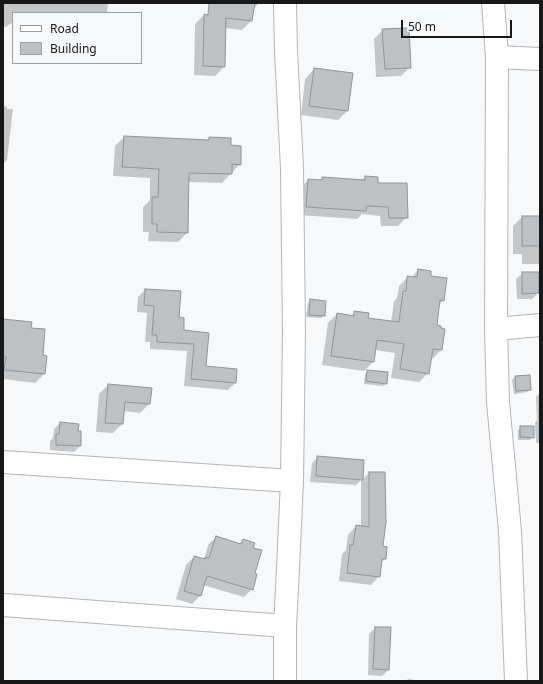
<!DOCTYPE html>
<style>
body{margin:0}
#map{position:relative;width:543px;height:684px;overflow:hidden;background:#f6f8fa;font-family:"Noto Sans",sans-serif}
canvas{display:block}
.frame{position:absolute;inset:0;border:4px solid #181819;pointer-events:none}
.legend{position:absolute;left:12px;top:12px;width:130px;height:52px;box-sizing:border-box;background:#f6f8fa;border:1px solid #9d9ea0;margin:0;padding:5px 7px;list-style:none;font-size:12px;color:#181819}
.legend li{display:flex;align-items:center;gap:8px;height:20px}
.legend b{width:20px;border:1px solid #9d9ea0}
.scale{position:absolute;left:401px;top:20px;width:111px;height:18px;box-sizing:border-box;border:2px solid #181819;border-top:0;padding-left:5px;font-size:12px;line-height:14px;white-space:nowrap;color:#181819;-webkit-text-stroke:3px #f6f8fa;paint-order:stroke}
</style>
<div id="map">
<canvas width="543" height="684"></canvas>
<div class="frame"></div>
<ul class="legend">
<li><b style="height:5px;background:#fff"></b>Road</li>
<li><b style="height:11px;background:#bec1c3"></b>Building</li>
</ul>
<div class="scale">50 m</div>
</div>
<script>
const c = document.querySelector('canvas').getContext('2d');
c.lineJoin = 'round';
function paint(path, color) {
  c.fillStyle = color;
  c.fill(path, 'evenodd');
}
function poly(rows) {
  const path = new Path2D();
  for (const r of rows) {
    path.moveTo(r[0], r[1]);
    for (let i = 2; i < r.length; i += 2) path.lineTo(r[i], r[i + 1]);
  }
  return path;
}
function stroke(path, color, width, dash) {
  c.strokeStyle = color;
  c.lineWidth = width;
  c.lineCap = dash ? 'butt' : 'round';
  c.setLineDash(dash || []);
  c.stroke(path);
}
paint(poly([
 [3,3,108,4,107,13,13,13,13,22,6,27,3,27],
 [213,3,259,3,253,9,251,21,242,30,225,28,224,67,215,76,194,75,195,24,204,15,212,16],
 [383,30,410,67,401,76,376,77,374,39],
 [314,69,347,111,338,120,301,115,305,79],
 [3,106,7,107,7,109,13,109,7,160,3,164],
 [124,137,206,141,209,138,230,146,240,164,222,183,188,182,187,233,178,242,148,241,149,232,143,232,143,207,150,200,150,178,113,176,115,146],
 [365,177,407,217,398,226,381,226,380,216,362,214,357,219,298,215,300,189,308,180,319,181,323,178,362,180],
 [522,217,540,217,540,264,522,264,522,254,513,254,513,226],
 [418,270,430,277,443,300,439,305,436,326,441,350,432,359,430,358,428,373,419,382,391,378,395,353,375,350,373,362,364,371,322,365,328,323,337,314,351,316,355,312,367,319,391,322,394,301,397,298,399,286,408,277,412,277],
 [523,273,538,293,532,299,517,299,516,279],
 [145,290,178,318,183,331,208,333,205,367,236,370,235,383,228,390,184,386,187,351,150,349,150,342,145,342,147,313,137,312,138,297],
 [310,300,324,315,321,318,306,317,308,303],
 [3,328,30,329,42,356,44,374,35,383,3,379],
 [368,371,386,384,383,386,364,384,365,374],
 [529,376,530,390,527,392,514,394,512,380,515,377],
 [108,385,149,404,140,413,123,411,122,424,113,433,96,432,99,394],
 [540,393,540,443,536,443,535,423,537,420,536,397],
 [60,423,80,432,80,446,74,452,50,450,50,441,53,438,54,429],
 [521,427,533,437,530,440,518,440,518,430],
 [318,457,362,480,369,473,384,473,382,547,385,559,381,563,379,576,371,585,339,581,342,554,346,550,348,535,356,526,361,527,361,480,356,485,310,482,312,463],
 [216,537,239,544,243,541,252,548,254,574,252,589,244,597,203,585,200,596,192,604,176,599,186,565,194,557,204,560,208,545],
 [375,628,388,670,382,676,368,675,369,634],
 [408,679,423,681,406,681]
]), '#0003');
const building = poly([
 [209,3,255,3,252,21,226,18,225,67,203,66,204,14,208,15,209,3],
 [409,28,411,68,385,69,382,29,409,28],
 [314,68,353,73,348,111,309,106,314,68],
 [124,136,209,140,209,137,231,138,231,145,241,146,241,165,232,164,232,174,189,173,188,233,157,232,157,224,152,224,152,197,158,197,159,169,122,167,124,136],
 [365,176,378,177,378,183,407,183,408,218,389,218,388,207,367,206,366,211,306,207,308,179,322,180,322,177,365,180,365,176],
 [522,216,540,216,540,246,522,246,522,216],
 [418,269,431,271,431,276,447,278,444,301,440,300,437,325,441,326,441,328,445,329,442,350,433,349,429,374,400,369,404,344,377,340,374,362,331,356,337,313,354,316,354,311,369,313,368,318,399,322,403,291,406,291,407,276,417,277,418,269],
 [522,272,539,272,539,293,522,294,522,272],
 [145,289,181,291,179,317,184,318,184,330,209,333,206,366,237,369,236,383,191,379,194,344,157,342,157,335,152,335,154,306,144,305,145,289],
 [310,299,326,301,325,316,309,315,310,299],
 [3,319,32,322,31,328,45,329,43,355,47,356,45,374,4,370,6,357,3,357,3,319],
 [367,370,388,372,387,384,366,381,367,370],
 [530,375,531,390,516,391,515,376,530,375],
 [108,384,152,388,150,404,125,402,123,424,105,423,108,384],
 [60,422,79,424,78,431,81,431,81,446,56,445,56,434,59,434,60,422],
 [520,426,534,426,534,438,520,437,520,426],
 [317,456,364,460,363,480,316,476,317,456],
 [369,472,385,472,386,522,383,546,387,547,386,559,382,559,380,577,347,573,350,545,353,545,356,525,369,527,369,472],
 [216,536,241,544,243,539,255,543,253,548,262,550,255,573,257,574,253,590,207,576,201,596,184,591,194,556,205,559,205,557,209,558,216,536],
 [375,627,391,627,389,670,373,669,375,627]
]);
paint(building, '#bec1c3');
stroke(building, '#919395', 1);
const minor = poly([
 [493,3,497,57,496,329,498,402,510,531,516,681],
 [497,57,540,59],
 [496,329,540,325],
 [3,462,292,481],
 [3,605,285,626],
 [285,681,285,626,288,569,292,481,294,331,292,168,286,51,285,3]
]);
stroke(minor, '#b3b5b8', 24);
stroke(minor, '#fff', 22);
</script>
